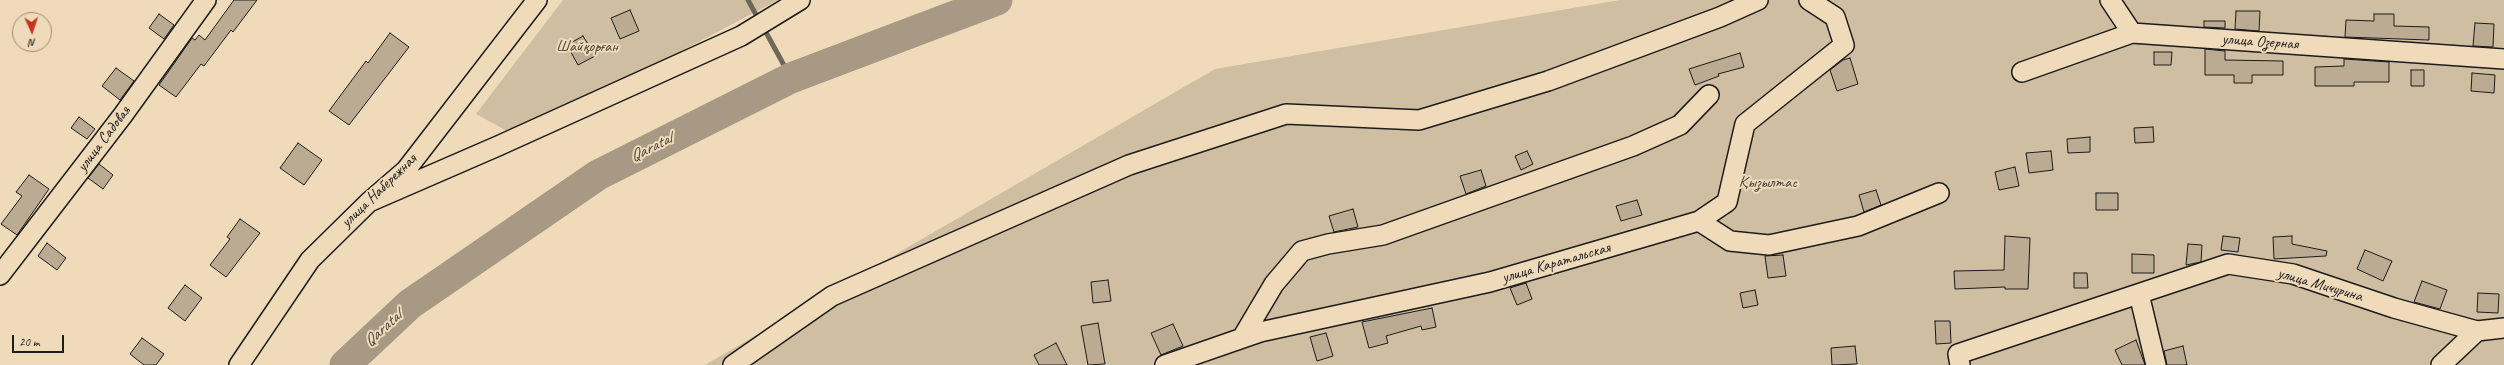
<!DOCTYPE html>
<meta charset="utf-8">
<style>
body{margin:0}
#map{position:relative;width:2504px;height:365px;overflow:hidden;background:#efdab9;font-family:Caveat,sans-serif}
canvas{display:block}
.north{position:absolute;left:12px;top:12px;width:40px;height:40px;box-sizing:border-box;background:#efdab9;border:1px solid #9b8e7a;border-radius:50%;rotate:177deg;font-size:11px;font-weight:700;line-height:16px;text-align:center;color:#1c1c1c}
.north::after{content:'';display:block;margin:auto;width:14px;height:18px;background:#c8321e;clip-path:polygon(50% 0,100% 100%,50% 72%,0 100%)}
.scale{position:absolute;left:12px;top:335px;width:52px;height:18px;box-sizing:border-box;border:2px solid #1c1c1c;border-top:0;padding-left:5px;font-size:12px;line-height:14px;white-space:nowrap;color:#1c1c1c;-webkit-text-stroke:3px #efdab9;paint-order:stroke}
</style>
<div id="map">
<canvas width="2504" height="365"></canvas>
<div class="north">N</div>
<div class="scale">20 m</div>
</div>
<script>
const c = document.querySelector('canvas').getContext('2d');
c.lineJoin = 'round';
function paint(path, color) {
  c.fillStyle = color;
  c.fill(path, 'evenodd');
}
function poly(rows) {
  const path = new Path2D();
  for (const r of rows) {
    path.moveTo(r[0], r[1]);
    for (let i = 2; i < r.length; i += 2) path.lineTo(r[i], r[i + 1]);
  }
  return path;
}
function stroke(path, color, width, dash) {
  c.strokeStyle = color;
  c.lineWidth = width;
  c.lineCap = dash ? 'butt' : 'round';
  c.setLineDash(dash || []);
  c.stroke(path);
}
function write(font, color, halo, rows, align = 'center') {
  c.font = font + ' Caveat,sans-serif';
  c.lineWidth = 4;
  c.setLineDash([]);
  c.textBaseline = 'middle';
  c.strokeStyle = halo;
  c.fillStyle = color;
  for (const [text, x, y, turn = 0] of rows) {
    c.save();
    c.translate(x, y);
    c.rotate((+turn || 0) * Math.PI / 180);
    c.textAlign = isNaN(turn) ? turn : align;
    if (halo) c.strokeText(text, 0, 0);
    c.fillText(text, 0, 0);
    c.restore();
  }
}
paint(poly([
 [563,0,778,0,518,137,476,114],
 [1620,0,2504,0,2504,365,705,365,1215,69]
]), '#d0bea2');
stroke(poly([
 [748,0,759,20],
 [763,27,791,78]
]), '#6f675a', 5);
stroke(poly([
 [345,365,410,304,598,175,791,78,997,0]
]), '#a79983', 31);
const building = poly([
 [234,0,257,0,233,32,231,30,204,66,201,64,176,97,159,85,192,38,195,40,199,35,205,40,234,0],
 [630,10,639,31,620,39,611,18,630,10],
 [2236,11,2260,11,2259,31,2235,29,2236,11],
 [159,14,174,25,164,39,149,28,159,14],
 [2374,14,2394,14,2394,26,2429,27,2429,40,2345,37,2346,20,2374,21,2374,14],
 [2204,21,2225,21,2225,28,2204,27,2204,21],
 [2475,23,2494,24,2493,47,2473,46,2475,23],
 [390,33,409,47,349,125,329,111,366,61,368,63,390,33],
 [583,36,595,56,578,65,567,45,583,36],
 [2205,49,2225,51,2225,60,2283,61,2283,75,2252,75,2252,83,2234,83,2234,75,2205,75,2205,49],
 [2154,52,2172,52,2171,65,2154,65,2154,52],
 [1740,53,1744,67,1718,74,1719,76,1695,85,1689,69,1740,53],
 [1850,58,1858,84,1837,91,1830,70,1843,60,1850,58],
 [2344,59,2389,62,2389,82,2354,82,2354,86,2315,86,2315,67,2344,66,2344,59],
 [116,68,134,81,120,100,102,86,116,68],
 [2411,70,2424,70,2424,86,2411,86,2411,70],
 [2472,73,2495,75,2494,93,2471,91,2472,73],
 [79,117,95,129,87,139,71,128,79,117],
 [2153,127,2154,142,2135,143,2134,128,2153,127],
 [2090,137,2090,152,2068,153,2067,139,2090,137],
 [298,143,322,160,304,185,280,168,298,143],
 [1527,151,1533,164,1521,170,1515,156,1527,151],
 [2051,151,2053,170,2029,173,2026,153,2051,151],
 [99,164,113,175,103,189,88,178,99,164],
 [2015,167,2019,186,1999,190,1995,172,2015,167],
 [1481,170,1486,186,1466,194,1460,176,1481,170],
 [29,175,49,189,17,235,1,224,22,196,16,192,29,175],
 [1876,190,1881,205,1864,212,1859,195,1876,190],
 [2096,193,2118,193,2118,210,2096,210,2096,193],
 [1637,200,1642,215,1621,221,1616,206,1637,200],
 [1353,209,1358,227,1334,232,1329,216,1353,209],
 [240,219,260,233,226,277,210,265,230,239,227,237,240,219],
 [2005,236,2030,238,2028,289,2005,289,2005,287,1955,289,1954,271,2004,270,2005,236],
 [2223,236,2240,238,2238,252,2221,250,2223,236],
 [2292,236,2292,244,2327,251,2326,256,2274,259,2273,237,2292,236],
 [47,243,66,258,57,270,38,256,47,243],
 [2188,244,2202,245,2201,262,2186,265,2188,244],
 [2365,250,2392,261,2383,281,2357,269,2365,250],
 [2132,254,2154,255,2154,273,2132,273,2132,254],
 [1783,255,1786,276,1768,278,1765,256,1783,255],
 [2074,273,2087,273,2088,288,2074,288,2074,273],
 [1108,280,1111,301,1093,303,1091,282,1108,280],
 [2422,281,2447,290,2440,309,2414,302,2422,281],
 [1526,283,1532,299,1517,305,1510,288,1526,283],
 [185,285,202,298,185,321,168,308,185,285],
 [1755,290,1758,305,1743,308,1740,293,1755,290],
 [2478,293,2499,294,2498,313,2477,312,2478,293],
 [1432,308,1436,327,1422,330,1421,326,1386,336,1388,343,1369,348,1362,322,1432,308],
 [1935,321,1950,321,1951,343,1936,344,1935,321],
 [1098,323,1105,364,1088,365,1081,326,1098,323],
 [1173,324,1183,346,1161,355,1151,333,1173,324],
 [1326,333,1333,356,1317,361,1310,337,1326,333],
 [142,338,164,354,156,365,144,365,130,354,142,338],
 [2136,340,2145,365,2122,365,2115,350,2136,340],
 [1056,343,1067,365,1039,365,1034,355,1056,343],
 [1855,346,1857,364,1832,365,1831,348,1855,346],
 [2183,346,2187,365,2167,365,2164,351,2183,346]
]);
paint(building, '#bbab92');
stroke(building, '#1c1c1c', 1);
const minor = poly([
 [2110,0,2132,33],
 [2022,72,2132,33,2504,59],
 [369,202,498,146,741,36,800,0],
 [1699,221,1727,202,1745,124,1844,45,1835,17,1809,0],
 [0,275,123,115,206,0],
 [2139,294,2156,365],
 [1242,338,1274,284,1302,251,1328,244,1383,235,1633,146,1680,125,1709,95],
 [239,365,310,260,369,202,406,170,537,0],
 [733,365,832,296,1129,165,1286,114,1419,120,1548,81,1720,17,1758,0],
 [1165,365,1260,332,1490,282,1699,221,1730,241,1769,245,1858,226,1939,193],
 [1960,365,1958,354,2228,264,2293,274,2394,308,2477,331,2504,328],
 [2441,365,2477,331]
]);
stroke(minor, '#1c1c1c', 22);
stroke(minor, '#efdab9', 19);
write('16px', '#1c1c1c', '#efdab9', [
 ["улица Озерная",2260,42,4],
 ["улица Садовая",104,139,-53],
 ["улица Набережная",379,191,-44],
 ["улица Каратальская",1556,263,-16],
 ["улица Мичурина",2320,285,16]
]);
write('16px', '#49443e', '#efdab9', [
 ["Шайқорған",587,47],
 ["Қызылтас",1768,183]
]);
write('italic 17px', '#4d4840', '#efdab9', [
 ["Qaratal",651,148,-27],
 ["Qaratal",383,329,-43]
]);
</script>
